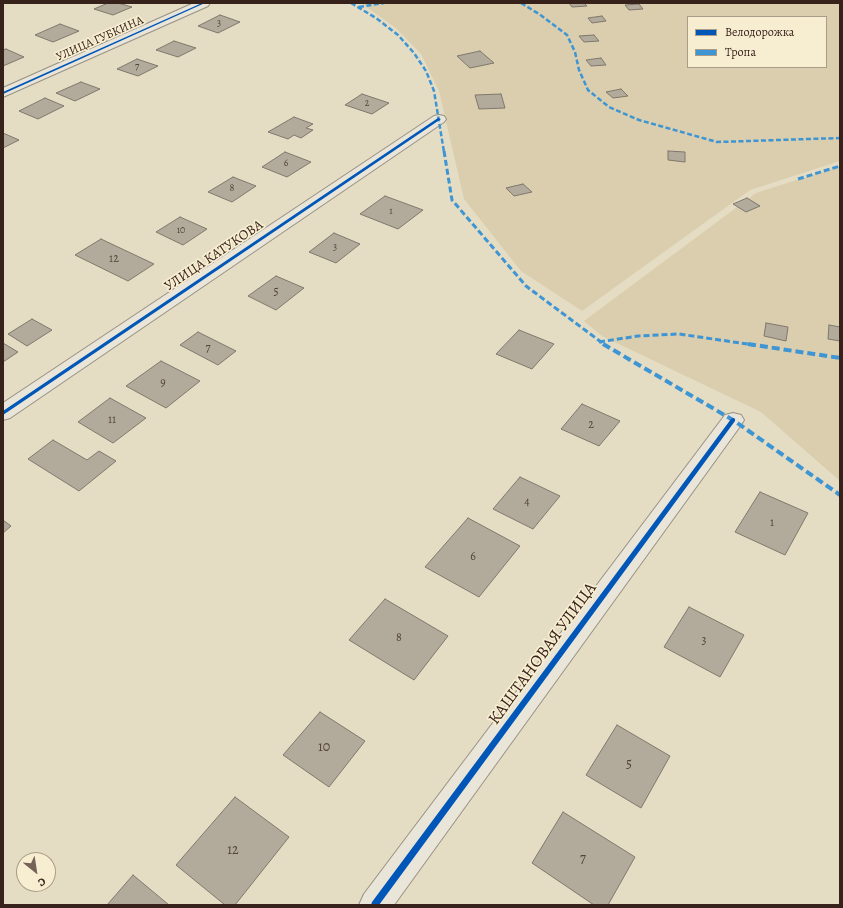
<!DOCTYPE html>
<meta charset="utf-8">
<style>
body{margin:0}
#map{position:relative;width:843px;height:908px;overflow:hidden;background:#e4dcc3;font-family:Alegreya,serif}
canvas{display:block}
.frame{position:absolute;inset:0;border:4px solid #37221b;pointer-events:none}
.legend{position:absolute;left:687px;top:16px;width:140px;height:52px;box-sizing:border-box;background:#f7edd0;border:1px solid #aa9c88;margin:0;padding:5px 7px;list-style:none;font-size:12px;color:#37221b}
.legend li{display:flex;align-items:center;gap:8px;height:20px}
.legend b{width:20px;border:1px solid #aa9c88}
.north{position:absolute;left:16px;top:852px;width:40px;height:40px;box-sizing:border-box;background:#f7edd0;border:1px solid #aa9c88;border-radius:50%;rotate:150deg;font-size:11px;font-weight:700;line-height:16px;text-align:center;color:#37221b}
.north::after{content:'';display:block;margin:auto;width:14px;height:18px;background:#746356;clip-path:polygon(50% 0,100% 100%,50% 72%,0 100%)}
</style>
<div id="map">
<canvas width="843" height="908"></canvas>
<div class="frame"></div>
<ul class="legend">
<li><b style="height:5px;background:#0057b8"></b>Велодорожка</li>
<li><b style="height:5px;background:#3e95d4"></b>Тропа</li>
</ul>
<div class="north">С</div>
</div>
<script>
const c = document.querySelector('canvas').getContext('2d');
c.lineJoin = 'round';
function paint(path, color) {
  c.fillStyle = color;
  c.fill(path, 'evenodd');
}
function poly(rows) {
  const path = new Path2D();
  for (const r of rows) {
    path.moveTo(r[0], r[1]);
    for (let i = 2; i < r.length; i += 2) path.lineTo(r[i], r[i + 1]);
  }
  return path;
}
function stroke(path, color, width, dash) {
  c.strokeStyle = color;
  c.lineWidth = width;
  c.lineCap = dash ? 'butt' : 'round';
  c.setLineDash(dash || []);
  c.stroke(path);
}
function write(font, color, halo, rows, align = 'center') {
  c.font = font + ' Alegreya,serif';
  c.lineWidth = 3.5;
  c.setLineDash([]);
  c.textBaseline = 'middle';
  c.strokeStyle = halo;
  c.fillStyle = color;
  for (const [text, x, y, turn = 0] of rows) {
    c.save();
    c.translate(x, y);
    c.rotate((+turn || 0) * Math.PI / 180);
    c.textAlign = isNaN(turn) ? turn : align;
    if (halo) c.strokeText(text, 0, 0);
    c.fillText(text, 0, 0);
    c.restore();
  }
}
paint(poly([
 [361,3,840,3,840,161,750,190,582,311,521,271,464,199,439,91,421,54,397,29],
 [688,17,826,17,826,67,688,67],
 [840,166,840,481,761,412,602,336,584,321,756,193]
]), '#daceae');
const building = poly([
 [108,3,118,3,132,7,113,15,94,9,108,3],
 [569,3,584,3,587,6,572,7,569,3],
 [639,4,643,9,629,10,625,5,639,4],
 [220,15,240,22,218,33,198,26,220,15],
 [602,16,606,21,592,23,588,18,602,16],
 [60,24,79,31,53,42,35,35,60,24],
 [594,35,599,41,584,42,579,36,594,35],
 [174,41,196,48,178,57,156,50,174,41],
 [6,49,24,57,3,66,3,50,6,49],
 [480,51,494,63,470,68,457,56,480,51],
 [601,58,606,65,591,66,586,60,601,58],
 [137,59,158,66,138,76,117,69,137,59],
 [81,82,100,89,75,101,56,93,81,82],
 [621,89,628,96,613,98,606,92,621,89],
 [362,94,389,103,372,114,345,105,362,94],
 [501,94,505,108,479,109,475,95,501,94],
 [45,98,64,106,38,119,19,111,45,98],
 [294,117,313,124,306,128,313,130,301,138,294,135,288,139,268,132,294,117],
 [3,133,19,140,3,148,3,133],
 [668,151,685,152,685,162,668,160,668,151],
 [285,152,311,162,287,177,262,167,285,152],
 [233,177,256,186,232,202,208,192,233,177],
 [523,184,532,192,514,196,506,188,523,184],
 [385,196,423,210,398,229,360,214,385,196],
 [747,198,760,206,746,212,733,204,747,198],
 [180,217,207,229,183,245,156,232,180,217],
 [334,233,360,244,336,263,309,252,334,233],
 [101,239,154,264,128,281,75,255,101,239],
 [276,276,304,288,276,310,248,296,276,276],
 [32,319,52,330,27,346,8,334,32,319],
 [766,323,788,327,786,341,764,336,766,323],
 [829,325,840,327,840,341,828,339,829,325],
 [519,330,554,344,532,369,496,354,519,330],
 [198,332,236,351,218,365,180,345,198,332],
 [3,343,18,352,3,362,3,343],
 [161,361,200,381,166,408,126,386,161,361],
 [110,398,146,418,113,443,78,422,110,398],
 [582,404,620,421,599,446,561,429,582,404],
 [53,440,87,460,99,451,116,461,79,491,28,459,53,440],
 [520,477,560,496,533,529,493,509,520,477],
 [760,492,808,513,785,555,735,532,760,492],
 [468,518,520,546,479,597,425,567,468,518],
 [3,520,11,526,3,533,3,520],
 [385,599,448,636,414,680,349,640,385,599],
 [689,607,744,635,720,677,664,647,689,607],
 [320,712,365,741,329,787,283,755,320,712],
 [617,725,670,756,641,808,586,775,617,725],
 [235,797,289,837,235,905,225,905,176,865,235,797],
 [563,812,635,857,608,905,594,905,532,863,563,812],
 [133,875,169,905,107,905,133,875]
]);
paint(building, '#b2ab9b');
stroke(building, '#80786c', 1);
const minor = poly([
 [194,3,210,3,208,6,3,97,3,88,194,3],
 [439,115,444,116,446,119,444,122,10,418,3,420,3,403,434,116,439,115],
 [733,413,741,415,744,420,741,425,394,905,359,905,364,894,725,415,733,413]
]);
stroke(minor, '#989183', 2);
paint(minor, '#e9e5d9');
stroke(poly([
 [351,3,376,18,398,35,414,53,426,71,434,91,444,152],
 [521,3,539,14,567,35,575,52,579,70,588,90,609,107,639,120,717,142,840,138],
 [359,7,384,3]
]), '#3e95d4', 2.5, [5, 2.5]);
stroke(poly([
 [444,151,452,200,526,286,605,345],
 [798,179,840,166],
 [599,342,638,336,679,334,754,345]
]), '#3e95d4', 3, [6, 3]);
stroke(poly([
 [603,344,733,420,840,495],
 [748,344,840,358]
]), '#3e95d4', 4, [8, 4]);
paint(poly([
 [202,3,205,3,3,94,3,92,202,3],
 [438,118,441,119,3,415,3,411,438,118],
 [733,418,735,419,735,421,379,905,371,905,372,902,731,419,733,418]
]), '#0057b8');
write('10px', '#56443b', null, [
 ["3",219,24],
 ["7",137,67],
 ["2",367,104],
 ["6",286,164],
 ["8",232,189],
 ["1",391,212],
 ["10",181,231],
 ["3",335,248]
]);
write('12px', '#37221b', '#f7edd0', [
 ["УЛИЦА ГУБКИНА",100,39,-24]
]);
write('12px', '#56443b', null, [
 ["12",114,259],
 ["5",276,292],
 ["7",208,348],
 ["9",163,383],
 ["11",112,420],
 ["2",591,425],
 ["4",527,502],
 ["1",772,523],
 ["6",473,557],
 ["8",399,638],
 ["3",704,641]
]);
write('14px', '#37221b', '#f7edd0', [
 ["УЛИЦА КАТУКОВА",214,256,-34]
]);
write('14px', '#56443b', null, [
 ["10",324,748],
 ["5",629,765],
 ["12",233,851],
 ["7",583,860]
]);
write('17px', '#37221b', '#f7edd0', [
 ["КАШТАНОВАЯ УЛИЦА",543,654,-54]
]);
</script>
